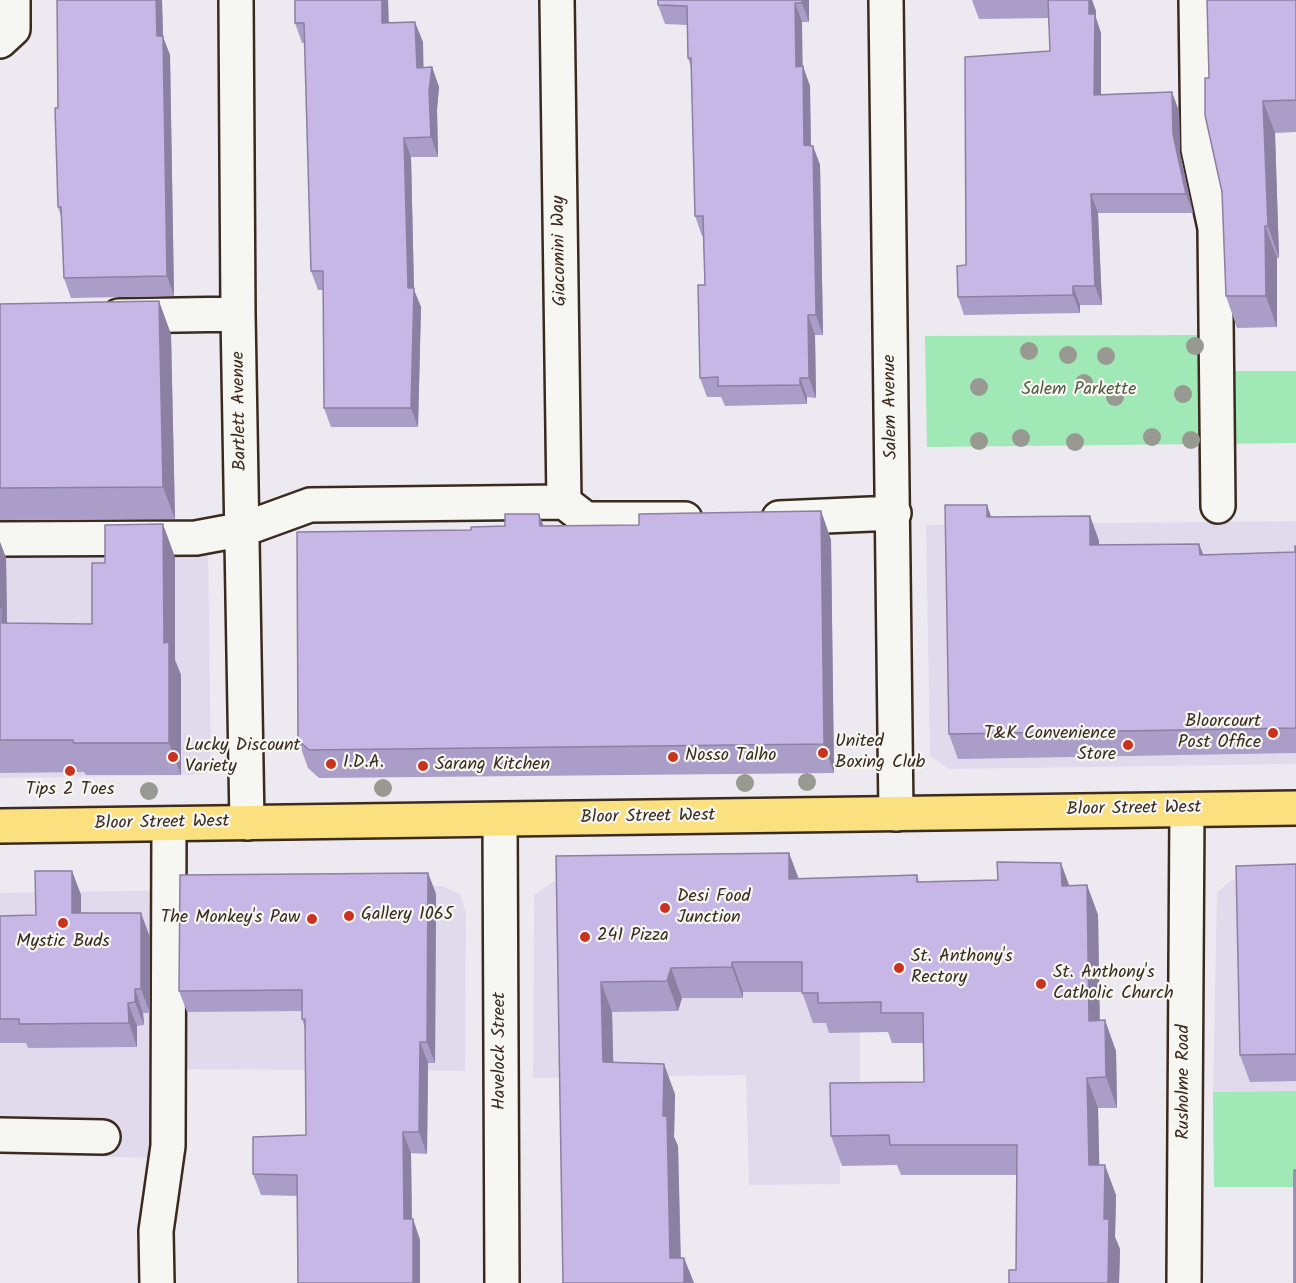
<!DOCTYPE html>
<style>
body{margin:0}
canvas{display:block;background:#ece9f0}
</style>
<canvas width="1296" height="1283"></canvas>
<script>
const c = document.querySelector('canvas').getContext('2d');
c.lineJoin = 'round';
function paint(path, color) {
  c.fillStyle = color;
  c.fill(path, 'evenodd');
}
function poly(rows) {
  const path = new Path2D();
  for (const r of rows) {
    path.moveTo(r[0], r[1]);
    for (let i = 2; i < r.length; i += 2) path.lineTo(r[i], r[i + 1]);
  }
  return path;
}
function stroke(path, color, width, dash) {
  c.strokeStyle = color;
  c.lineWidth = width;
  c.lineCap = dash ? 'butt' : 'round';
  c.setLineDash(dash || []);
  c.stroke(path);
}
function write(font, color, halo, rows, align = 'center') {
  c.font = font + ' Kalam,sans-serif';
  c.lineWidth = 4.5;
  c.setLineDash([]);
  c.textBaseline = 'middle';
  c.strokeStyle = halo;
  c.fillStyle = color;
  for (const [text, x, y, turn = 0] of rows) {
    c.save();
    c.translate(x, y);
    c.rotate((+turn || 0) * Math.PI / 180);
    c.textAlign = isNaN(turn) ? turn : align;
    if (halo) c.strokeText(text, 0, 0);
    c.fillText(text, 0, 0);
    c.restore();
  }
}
paint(poly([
 [1296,521,1296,764,949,769,930,756,926,525],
 [208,548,211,765,207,773,192,775,0,778,0,552],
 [1296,879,1296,1091,1213,1092,1217,892,1232,880],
 [860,880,860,1095,841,1096,840,1184,749,1185,746,1075,533,1078,534,895,554,881],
 [442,886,460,894,466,913,465,1071,154,1069,153,1158,0,1154,0,893]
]), '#e1daed');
paint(poly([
 [1201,335,1231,371,1296,371,1296,443,927,447,925,336],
 [1296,1091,1296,1187,1214,1187,1213,1092]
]), '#a0e8b6');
const minor = poly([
 [236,0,238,314,247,823],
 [557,0,564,502],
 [886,0,896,814],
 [1196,0,1198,149,1215,228,1218,506],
 [0,41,13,29,13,0],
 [119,316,238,314],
 [779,518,894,513],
 [0,539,196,538,244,529,310,505,564,502,586,519,685,519],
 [500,820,502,1283],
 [0,1135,103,1137],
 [157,1283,156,1231,168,1146,169,824],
 [1184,1283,1187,810]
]);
const major = poly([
 [0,826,1296,808]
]);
stroke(minor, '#3b2a1e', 38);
stroke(major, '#3b2a1e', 38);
stroke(minor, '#f6f6f2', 33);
stroke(major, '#fbe080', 33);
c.fillStyle = '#989a91';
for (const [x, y] of [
 [1195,346],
 [1029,351],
 [1068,355],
 [1106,356],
 [1084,383],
 [979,387],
 [1183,394],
 [1115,397],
 [1152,437],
 [1021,438],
 [1191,440],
 [979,441],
 [1075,442],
 [807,782],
 [745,783],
 [383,788],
 [149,791]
]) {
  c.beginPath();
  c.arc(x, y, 9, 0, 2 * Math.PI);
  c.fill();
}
paint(poly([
 [57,0,162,0,163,37,170,55,174,296,71,298,64,278,62,219,58,207],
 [295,0,388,0,389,23,423,42,423,68,432,67,439,87,437,110,438,157,411,157,414,290,421,307,418,427,331,427,324,408,323,290,318,290,311,271,305,43,302,43,295,23],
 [658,0,809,0,809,22,802,22,802,66,810,86,811,145,813,146,820,165,823,335,815,335,816,398,807,397,807,404,725,406,721,397,707,397,700,378,705,285,703,236,702,236,695,216,691,67,688,58,687,25,665,24,658,5],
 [972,0,1092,0,1096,11,1096,18,1101,33,1101,95,1179,111,1180,153,1193,213,1098,213,1102,305,1080,305,1080,313,964,315,958,297,966,265,1050,51,1049,18,979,19],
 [1296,0,1296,132,1275,133,1279,258,1277,258,1277,327,1237,328,1226,296,1222,192,1209,78],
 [0,304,171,334,175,519,0,520],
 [821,511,831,540,834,773,319,778,308,768,298,740,471,530,544,526,639,525],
 [1090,516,1099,541,1099,545,1199,544,1203,555,1295,552,1296,546,1296,753,958,759,949,734,991,517],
 [0,542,6,558,7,623,92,624,105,563,175,557,175,660,181,675,181,775,86,775,84,772,0,773],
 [789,853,799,879,917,875,919,882,1069,886,1087,885,1098,915,1100,1020,1116,1051,1117,1108,1098,1108,1099,1165,1116,1195,1115,1237,1120,1249,1119,1283,1009,1283,1016,1270,1017,1175,901,1175,897,1165,842,1166,831,1136,924,1082,923,1043,892,1043,888,1032,829,1033,826,1023,813,1023,802,992,743,992,743,998,682,998,678,1011,612,1012,613,1062,675,1094,674,1137,678,1146,681,1258,684,1258,694,1283,563,1283,556,856],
 [1296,864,1296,1081,1250,1082,1240,1055],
 [72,871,81,895,81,913,150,937,150,1013,143,1013,144,1025,137,1026,137,1047,28,1048,26,1043,0,1043,0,916,36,915],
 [428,873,436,894,435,1063,428,1063,427,1154,411,1153,412,1219,413,1219,420,1240,420,1283,298,1283,298,1196,261,1195,253,1174,306,1135,305,1028,302,1019,302,1011,187,1012,179,991]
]), '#aa9dc7');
paint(poly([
 [156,0,162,0,163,37,170,55,174,296,167,276],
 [382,0,388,0,389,43,382,23],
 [802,0,809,0,809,22,802,3],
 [1088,0,1092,0,1096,11,1096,18,1101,33,1101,114,1094,95],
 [795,3,802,22,803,86,796,67],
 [415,22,423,42,424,87,417,68],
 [803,66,810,86,811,165,804,145],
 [432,67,439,87,437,110,438,157,431,137,429,91],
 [1172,92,1179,111,1180,153,1193,213,1186,194,1173,134],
 [1263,101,1275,133,1279,258,1268,226],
 [404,138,411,157,414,290,421,307,418,427,411,408],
 [813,146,820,165,823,335,816,315],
 [1091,194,1098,213,1102,305,1095,286],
 [1265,226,1277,258,1277,327,1266,296],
 [1073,286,1080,305,1080,313,1073,295],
 [159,301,171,334,175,519,163,487],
 [808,315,815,335,816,398,809,378],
 [800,378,807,397,807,404,800,385],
 [987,505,996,530,987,517],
 [821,511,831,540,834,773,824,744],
 [539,514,550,542,540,526],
 [1090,516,1099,541,1099,570,1090,545],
 [163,524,175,557,175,660,181,675,181,775,169,743,164,643],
 [0,542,6,558,7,621,13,640,0,621],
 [1199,544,1209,569,1200,555],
 [789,853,800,883,789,879],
 [1061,863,1072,893,1062,886],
 [72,871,81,895,81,937,72,913],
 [428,873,436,894,435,1063,427,1042],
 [1087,885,1098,915,1100,1051,1089,1021],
 [141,913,150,937,150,1013,141,989],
 [732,962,743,992,743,998,732,967],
 [671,968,682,998,678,1011,667,981],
 [601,982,612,1012,614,1092,603,1062],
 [135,989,143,1013,144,1025,135,1002],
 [128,1003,137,1026,137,1047,129,1023],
 [1105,1020,1116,1051,1117,1108,1106,1077],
 [420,1042,428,1063,427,1154,419,1132],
 [664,1064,675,1094,674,1137,678,1146,681,1283,670,1258,663,1116],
 [1087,1078,1098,1108,1100,1195,1089,1165],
 [403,1132,411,1153,412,1241,404,1219],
 [1105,1165,1116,1195,1115,1237,1120,1249,1119,1283,1108,1283,1104,1219],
 [413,1219,420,1240,420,1283,413,1283],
 [684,1258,694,1283,684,1283]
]), '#8b80a2');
const building = poly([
 [57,0,156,0,157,36,163,36,167,276,64,278,61,207,58,207,55,108,58,108,57,0],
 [295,0,382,0,382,23,415,22,417,68,432,67,429,91,431,137,404,138,408,288,414,288,411,408,324,408,323,271,311,271,304,23,295,23,295,0],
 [658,0,802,0,802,3,795,3,796,67,803,66,804,145,813,146,816,315,808,315,809,378,800,378,800,385,718,386,718,377,700,378,698,285,705,285,703,216,695,216,691,58,688,58,687,6,658,5,658,0],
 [1048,0,1089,0,1089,14,1095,14,1094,95,1172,92,1173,134,1186,194,1091,194,1095,286,1073,286,1073,295,958,297,957,266,966,265,965,57,1050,51,1048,0],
 [1207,0,1296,0,1296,100,1263,101,1268,226,1265,226,1266,296,1226,296,1222,192,1205,115,1205,78,1209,78,1207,0],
 [159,301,163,487,0,488,0,304,159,301],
 [945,505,987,505,987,517,1090,516,1090,545,1199,544,1200,555,1295,552,1295,546,1296,546,1296,728,949,734,945,505],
 [821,511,824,744,309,750,298,740,297,532,471,530,471,527,505,526,505,514,539,514,540,526,639,525,639,514,821,511],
 [163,524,164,643,169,642,169,743,74,743,73,740,0,740,0,607,2,607,2,623,92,624,92,563,105,563,105,525,163,524],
 [789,853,789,879,917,875,917,882,998,880,997,862,1061,863,1062,886,1087,885,1089,1021,1105,1020,1106,1077,1087,1078,1089,1165,1105,1165,1104,1219,1109,1219,1108,1283,1009,1283,1009,1270,1016,1270,1017,1145,890,1145,889,1135,831,1136,830,1083,924,1082,923,1013,881,1013,881,1002,818,1003,818,993,802,993,802,962,732,962,732,967,671,968,667,981,601,982,603,1062,664,1064,663,1116,667,1116,670,1258,684,1258,684,1283,563,1283,556,856,789,853],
 [1296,864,1296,1054,1240,1055,1236,866,1296,864],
 [35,871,72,871,72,913,141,913,141,989,135,989,135,1002,128,1003,129,1023,19,1024,19,1019,0,1019,0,916,36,915,35,871],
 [428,873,427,1042,420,1042,419,1132,403,1132,404,1219,413,1219,413,1283,298,1283,297,1175,253,1174,253,1137,306,1135,305,1019,302,1019,302,990,179,991,180,875,428,873],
 [1294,1170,1296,1170,1296,1283,1294,1283,1294,1170]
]);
paint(building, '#c6b7e7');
stroke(building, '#8b80a2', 1.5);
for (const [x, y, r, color] of [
 [1273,733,6,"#c8321e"],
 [1128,745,6,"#c8321e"],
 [823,753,6,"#c8321e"],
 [173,757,6,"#c8321e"],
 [673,757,6,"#c8321e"],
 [331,764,6,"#c8321e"],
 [423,766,6,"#c8321e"],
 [70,771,6,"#c8321e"],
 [665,908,6,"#c8321e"],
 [349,916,6,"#c8321e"],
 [312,919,6,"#c8321e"],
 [63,923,6,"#c8321e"],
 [585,937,6,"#c8321e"],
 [899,968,6,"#c8321e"],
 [1041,984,6,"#c8321e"]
]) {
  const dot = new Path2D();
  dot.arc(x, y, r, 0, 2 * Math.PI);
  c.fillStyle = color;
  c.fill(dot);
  stroke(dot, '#f6f6f2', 2);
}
write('18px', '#3b2a1e', '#f6f6f2', [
 ["Giacomini Way",561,251,-91],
 ["Salem Avenue",892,407,-91],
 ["Bartlett Avenue",241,411,-91],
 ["Bloor Street West",1134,810,-1],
 ["Bloor Street West",648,818,-1],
 ["Bloor Street West",162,824,-1],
 ["Havelock Street",501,1051,-90],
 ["Rusholme Road",1185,1082,-90]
]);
write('18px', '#545a44', '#f6f6f2', [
 ["Salem Parkette",1079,391]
]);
write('18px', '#3b2a1e', '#f6f6f2', [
 ["Bloorcourt",1261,723,"right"],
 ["Post Office",1261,744,"right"],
 ["T&K Convenience",1116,735,"right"],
 ["Store",1116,756,"right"],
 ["United",835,743],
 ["Boxing Club",835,764],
 ["Lucky Discount",185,747],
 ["Variety",185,768],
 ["Nosso Talho",685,757],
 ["I.D.A.",343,764],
 ["Sarang Kitchen",435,766],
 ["Tips 2 Toes",70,791,"center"],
 ["Desi Food",677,898],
 ["Junction",677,919],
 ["Gallery 1065",361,916],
 ["The Monkey's Paw",300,919,"right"],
 ["241 Pizza",597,937],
 ["Mystic Buds",63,943,"center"],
 ["St. Anthony's",911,958],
 ["Rectory",911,979],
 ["St. Anthony's",1053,974],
 ["Catholic Church",1053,995]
], 'left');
</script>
